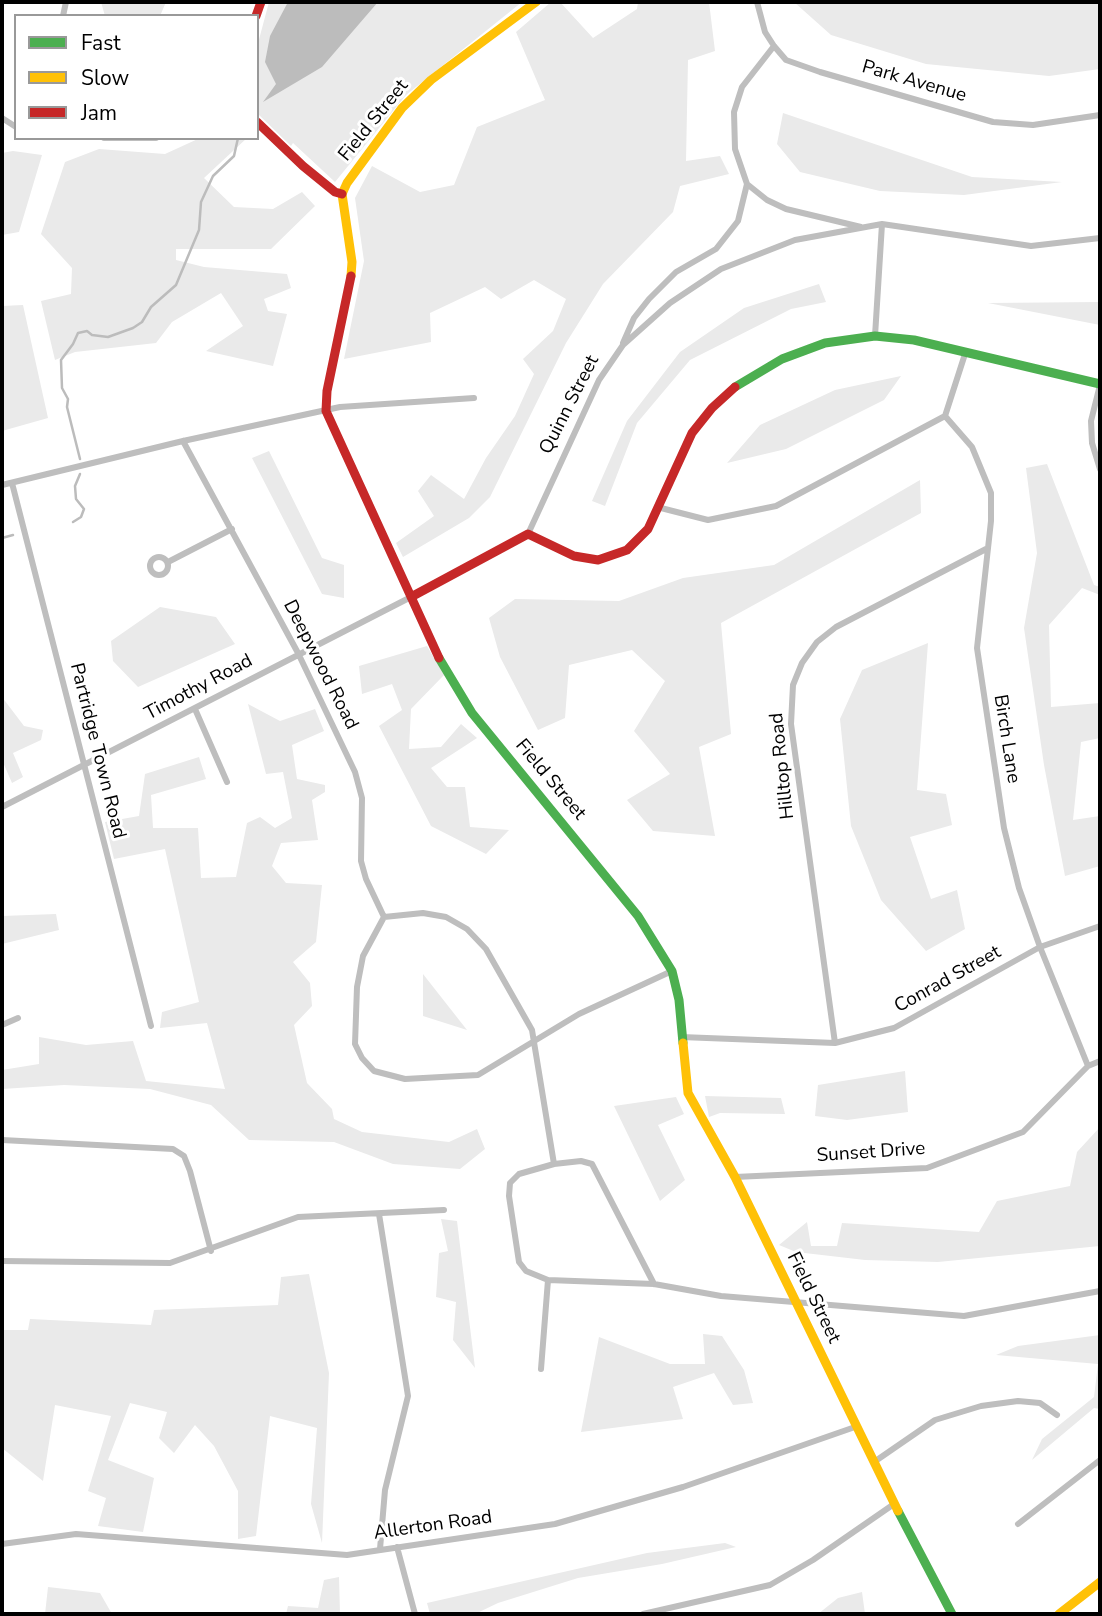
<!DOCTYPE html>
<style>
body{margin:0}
#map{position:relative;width:1102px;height:1616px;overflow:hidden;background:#fff;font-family:"Nunito Sans",sans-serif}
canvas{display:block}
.frame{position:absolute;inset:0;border:4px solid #000;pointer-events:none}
.legend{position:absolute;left:14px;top:14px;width:245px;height:126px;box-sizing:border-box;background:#fff;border:2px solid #999;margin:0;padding:9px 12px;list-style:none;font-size:21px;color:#000}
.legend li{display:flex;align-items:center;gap:14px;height:35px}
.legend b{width:35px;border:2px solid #999}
</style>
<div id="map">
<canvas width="1102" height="1616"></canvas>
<div class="frame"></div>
<ul class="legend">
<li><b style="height:9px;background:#4caf50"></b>Fast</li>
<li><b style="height:9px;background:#ffc107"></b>Slow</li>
<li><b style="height:9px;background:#c62828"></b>Jam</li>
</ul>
</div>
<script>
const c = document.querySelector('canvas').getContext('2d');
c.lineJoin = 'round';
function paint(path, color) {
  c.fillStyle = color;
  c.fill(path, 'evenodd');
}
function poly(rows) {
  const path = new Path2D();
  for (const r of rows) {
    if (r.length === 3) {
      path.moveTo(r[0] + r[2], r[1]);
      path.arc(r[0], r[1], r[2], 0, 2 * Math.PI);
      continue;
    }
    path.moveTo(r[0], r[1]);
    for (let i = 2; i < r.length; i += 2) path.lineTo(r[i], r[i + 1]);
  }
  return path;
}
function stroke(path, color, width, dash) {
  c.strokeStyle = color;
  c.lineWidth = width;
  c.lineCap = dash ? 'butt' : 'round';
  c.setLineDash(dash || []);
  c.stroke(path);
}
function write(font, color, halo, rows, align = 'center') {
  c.font = font + ' "Nunito Sans",sans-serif';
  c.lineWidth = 6;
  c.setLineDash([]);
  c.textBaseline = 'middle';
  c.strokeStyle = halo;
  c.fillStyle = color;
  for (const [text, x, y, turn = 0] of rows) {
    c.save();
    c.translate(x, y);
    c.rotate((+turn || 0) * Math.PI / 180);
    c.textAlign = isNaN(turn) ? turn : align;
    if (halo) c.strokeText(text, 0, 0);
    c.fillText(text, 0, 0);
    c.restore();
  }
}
paint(poly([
 [101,2,166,2,160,16,105,16],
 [269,2,522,2,406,95,335,182,293,143,291,146,257,113,257,47],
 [551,2,560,2,593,38,637,9,638,2,709,2,715,51,688,60,686,161,720,156,729,174,680,186,673,212,603,284,566,343,490,497,469,518,403,557,396,543,434,516,418,491,431,475,464,499,486,458,515,416,534,374,523,359,553,331,566,299,534,280,501,299,485,287,430,313,431,342,344,359,364,261,355,198,372,166,420,192,454,185,477,127,545,100,516,32],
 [794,2,1100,2,1100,69,1049,76,926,64,831,35],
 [783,113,972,177,1062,182,964,195,880,191,800,172,777,144],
 [200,138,247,138,204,178,234,207,273,209,302,192,315,206,271,249,176,249,176,260,204,267,287,274,291,288,264,299,268,311,287,314,273,366,206,351,243,326,221,293,172,322,156,343,75,352,55,360,41,301,71,294,72,268,41,234,65,162,99,149,165,154],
 [13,151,42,155,19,232,2,235,2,153],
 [819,284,826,302,791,309,690,360,637,423,605,506,592,501,627,421,680,352,744,308],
 [1100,302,1100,325,988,303],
 [23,305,48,418,2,431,2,306],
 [901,376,884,400,786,449,727,463,760,425,835,390],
 [269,451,322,558,344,565,344,598,322,594,252,458],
 [1047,464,1094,585,1100,587,1100,595,1082,588,1049,625,1051,707,1100,703,1100,738,1081,742,1073,820,1100,816,1100,866,1065,876,1044,765,1024,628,1037,553,1026,468],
 [920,480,921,513,721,623,731,734,699,747,715,836,653,831,627,800,670,774,634,731,665,681,632,650,569,665,565,718,538,730,500,657,489,618,515,599,619,601,683,578,774,565],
 [160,607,216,617,235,644,138,687,113,661,111,641],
 [928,643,917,790,946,794,952,825,910,837,931,899,957,890,965,929,926,951,881,900,851,826,840,719,862,670],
 [427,646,444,675,411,709,409,749,441,747,461,724,477,738,431,768,447,787,465,787,470,827,509,830,486,854,431,826,379,726,402,710,392,684,362,694,359,666],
 [2,697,24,726,43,730,41,740,13,753,23,777,12,783,2,760],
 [248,704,280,721,315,709,324,731,292,745,297,779,325,785,325,792,312,800,318,840,281,843,272,866,286,883,322,885,316,942,293,962,310,983,312,1006,294,1025,307,1083,332,1109,334,1119,362,1132,449,1142,477,1129,485,1149,460,1169,393,1164,334,1142,249,1140,211,1105,150,1089,64,1085,2,1089,2,1070,39,1064,39,1037,86,1045,133,1041,146,1081,225,1089,207,1023,160,1028,162,1012,199,1002,165,849,114,859,105,822,139,816,145,774,199,757,206,779,151,795,153,828,198,828,201,878,236,877,247,823,260,817,275,828,292,818,283,772,266,774],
 [56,914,59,930,2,944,2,916],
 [423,974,467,1030,423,1016],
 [905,1071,908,1112,847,1120,815,1116,818,1085],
 [705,1096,781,1098,785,1114,720,1113,709,1117],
 [676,1097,684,1114,658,1125,685,1180,660,1201,614,1106],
 [1100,1127,1100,1246,938,1262,865,1260,796,1252,779,1245,807,1222,811,1246,837,1246,842,1223,979,1232,997,1201,1070,1186,1077,1152],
 [441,1219,457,1221,475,1368,453,1340,456,1302,436,1297,439,1253,448,1251],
 [309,1274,329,1373,322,1543,311,1504,317,1428,270,1416,256,1536,238,1539,238,1491,214,1446,195,1425,174,1453,159,1438,167,1412,130,1403,108,1460,154,1478,143,1532,98,1526,106,1498,88,1491,111,1416,55,1405,43,1481,2,1448,2,1330,28,1330,30,1319,151,1325,154,1310,278,1305,281,1277],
 [703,1334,722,1336,744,1370,753,1403,733,1405,714,1373,673,1387,683,1419,581,1432,599,1337,670,1364,705,1364],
 [1100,1335,1100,1409,1094,1408,1032,1460,1042,1439,1094,1397,1098,1364,996,1355,1018,1346],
 [725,1543,736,1547,662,1564,578,1578,498,1603,475,1614,430,1614,427,1603,647,1553],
 [339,1577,340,1614,286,1614,288,1606,318,1608,324,1580],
 [48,1587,100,1593,112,1614,45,1614],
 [862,1592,865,1614,818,1614,838,1598]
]), '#eaeaea');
paint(poly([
 [288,2,378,2,322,67,263,102,276,84,265,62,270,36]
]), '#bcbcbc');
stroke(poly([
 [80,459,67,407,68,399,62,388,61,360,73,344,78,333,87,331,92,335,108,337,133,328,142,322,151,307,176,285,199,230,201,202,213,176,234,156,238,138],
 [73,522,81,517,84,509,76,499,75,486,80,474],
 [2,538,13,535]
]), '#bcbcbc', 2.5);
stroke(poly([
 [757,2,765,32,774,46,786,60,820,72,993,122,1033,125,1100,115],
 [63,16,66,2],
 [2,118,16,127],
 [104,138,156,138],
 [747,184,767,200,786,209,861,227],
 [875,336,882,224],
 [623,343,634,318,649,299,676,272,716,249,738,221,747,184,735,149,734,112,742,87,774,46],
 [1100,385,1091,421,1092,443,1100,469],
 [945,416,972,447,991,493,991,521,977,648,1004,828,1019,888,1040,947,1088,1066],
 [183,441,298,653,355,772,362,798,361,861,366,879,384,917],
 [12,483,151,1026],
 [2,485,183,441,340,407,474,398],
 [657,507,708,520,776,506,945,416,965,354],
 [528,534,599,380,623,345,670,303,721,269,795,240,882,224,1031,246,1100,238],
 [159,566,9],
 [168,562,232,529],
 [195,709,227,782],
 [2,807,411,597],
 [384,917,363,956,357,987,355,1044,362,1058,374,1071,405,1079,478,1075,579,1014,672,971],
 [384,917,423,913,446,917,467,929,486,949,532,1030,554,1164],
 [2,1025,18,1018],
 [681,1037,835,1043,894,1028,1040,947,1100,926],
 [835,1043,791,724,793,685,802,663,817,642,836,627,986,549],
 [2,1140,173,1149,184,1156,190,1171,211,1251],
 [735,1177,927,1168,1023,1132,1088,1066,1100,1061],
 [379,1214,408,1396,385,1490,380,1549],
 [2,1261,170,1263,298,1217,444,1210],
 [654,1284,592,1164,581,1161,554,1164,519,1174,510,1183,509,1196,519,1262,526,1271,548,1280,654,1284,721,1296,964,1316,1100,1291],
 [541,1369,548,1280],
 [874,1462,935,1420,981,1406,1018,1401,1040,1403,1057,1415],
 [1018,1524,1100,1460],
 [2,1544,76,1534,347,1555,555,1524,683,1487,855,1427],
 [397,1547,415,1614],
 [643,1614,770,1585,813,1560,894,1504]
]), '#bebebe', 6);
stroke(poly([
 [735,387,782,359,825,343,875,336,914,340,1100,384],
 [439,658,472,713,638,916,672,971,679,1000,683,1043],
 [898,1511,952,1614]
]), '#4caf50', 9);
stroke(poly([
 [351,276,352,262,342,194,347,183,402,108,431,80,536,2],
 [683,1043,688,1093,735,1177,898,1511],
 [1059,1614,1100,1582]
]), '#ffc107', 9);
stroke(poly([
 [256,16,261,2],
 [257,122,303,166,335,192,342,194],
 [351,276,327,391,326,411,439,658],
 [411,597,528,534,574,556,598,560,627,550,648,529,692,433,712,408,735,387]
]), '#c62828', 9);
write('19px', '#000', '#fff', [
 ["Park Avenue",914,82,16],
 ["Field Street",374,121,-51],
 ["Quinn Street",570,405,-63],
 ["Deepwood Road",320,665,63],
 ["Timothy Road",199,688,-28],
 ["Birch Lane",1006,739,81],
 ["Partridge Town Road",97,751,76],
 ["Hilltop Road",783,766,-96],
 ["Field Street",550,780,50],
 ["Conrad Street",948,980,-29],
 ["Sunset Drive",871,1153,-4],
 ["Field Street",813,1298,64],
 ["Allerton Road",433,1526,-8]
]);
</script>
